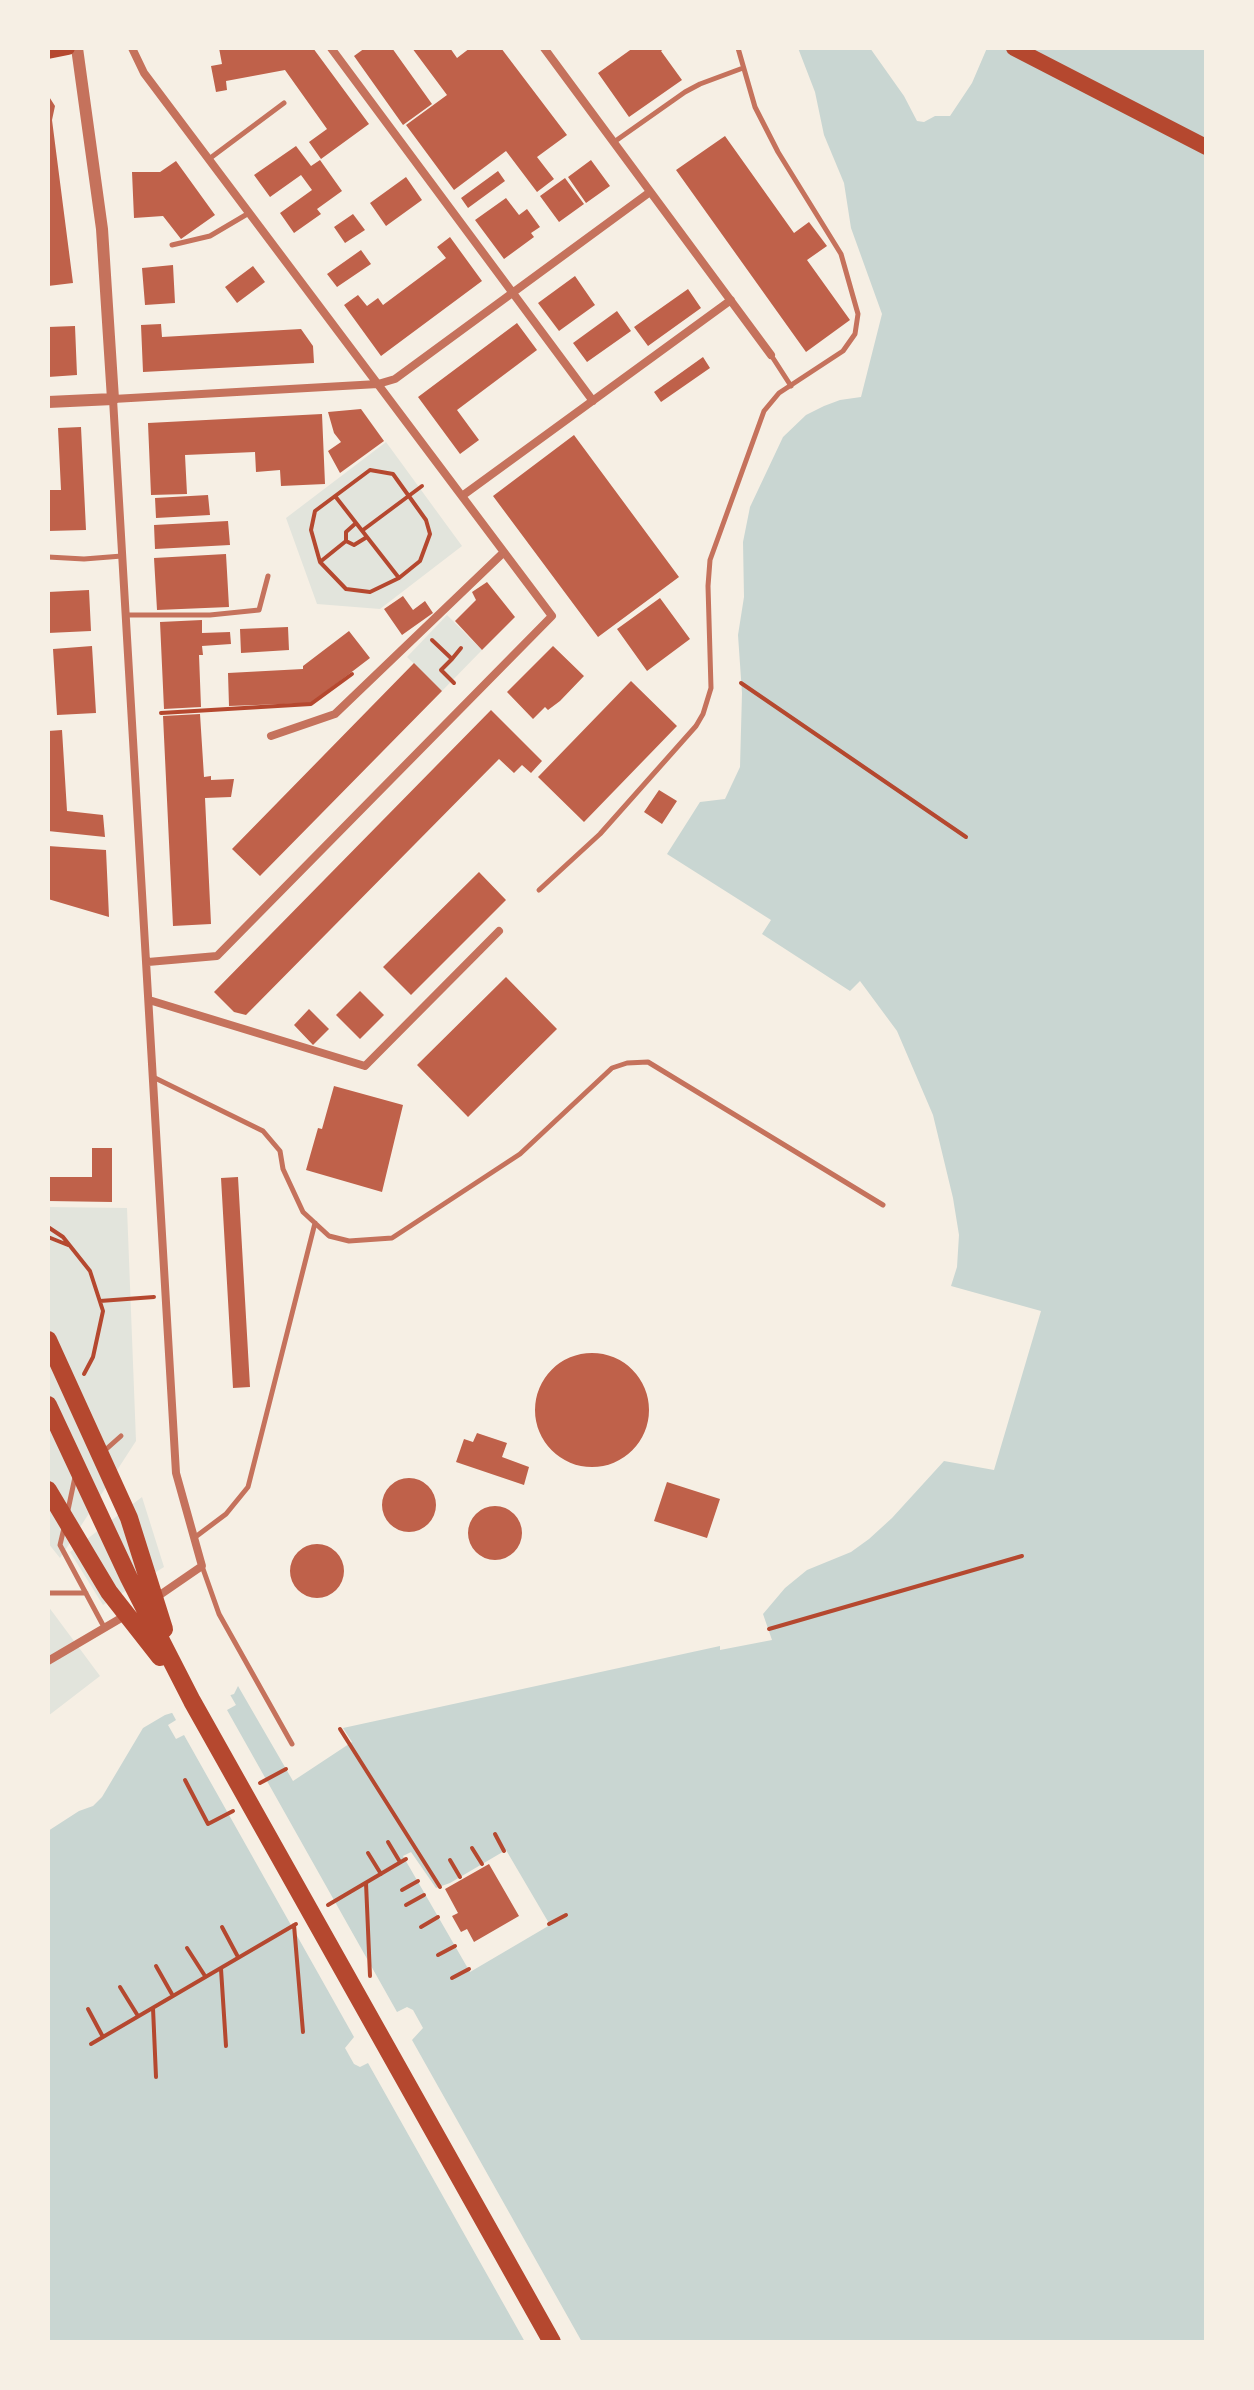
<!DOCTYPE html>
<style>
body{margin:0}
#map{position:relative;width:1254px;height:2390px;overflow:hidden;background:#f6efe4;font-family:"Exo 2",sans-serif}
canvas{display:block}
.frame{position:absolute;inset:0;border:50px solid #f6efe4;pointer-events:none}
</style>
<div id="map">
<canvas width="1254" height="2390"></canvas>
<div class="frame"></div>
</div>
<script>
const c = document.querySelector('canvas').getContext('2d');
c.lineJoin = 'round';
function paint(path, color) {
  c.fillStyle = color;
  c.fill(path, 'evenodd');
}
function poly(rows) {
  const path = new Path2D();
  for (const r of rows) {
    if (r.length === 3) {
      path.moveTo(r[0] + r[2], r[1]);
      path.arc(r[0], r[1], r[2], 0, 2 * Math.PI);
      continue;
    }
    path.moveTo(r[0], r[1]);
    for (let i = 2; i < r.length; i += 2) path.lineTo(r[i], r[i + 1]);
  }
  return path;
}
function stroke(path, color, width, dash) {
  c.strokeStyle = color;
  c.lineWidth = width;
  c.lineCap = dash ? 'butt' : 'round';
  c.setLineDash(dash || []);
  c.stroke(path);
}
paint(poly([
 [386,442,462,546,380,609,317,604,286,518],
 [447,615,482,650,442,691,407,657],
 [48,1207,127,1208,136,1441,60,1558,48,1543],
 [142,1497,164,1567,103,1605,70,1552],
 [48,1606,100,1676,48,1716]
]), '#e2e4dc');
paint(poly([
 [798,48,870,48,904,96,917,121,924,122,935,116,950,116,972,83,987,48,1206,48,1206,2342,48,2342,48,1831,79,1811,93,1806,102,1797,143,1728,165,1715,234,1694,238,1686,293,1781,352,1742,343,1728,720,1646,720,1650,772,1640,763,1614,785,1588,807,1570,851,1552,869,1539,892,1518,944,1461,994,1470,1041,1311,951,1286,957,1267,959,1235,953,1198,933,1115,897,1031,860,981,850,991,762,934,771,920,667,854,700,802,725,799,740,767,742,693,738,635,744,597,743,542,750,507,783,437,806,415,824,406,840,400,861,397,882,314,851,228,844,183,824,135,815,92]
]), '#c9d6d2');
paint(poly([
 [228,1691,236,1705,227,1710,397,2012,407,2007,413,2010,423,2028,412,2040,582,2342,525,2342,368,2063,360,2067,354,2064,345,2048,354,2037,184,1735,176,1739,168,1725,176,1720,170,1709],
 [506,1850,550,1925,470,1972,403,1856,411,1852,436,1888,450,1883]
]), '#f6efe4');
paint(poly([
 [219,48,313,48,369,124,321,159,309,142,327,129,285,70,226,81,227,90,216,92,211,66,222,64],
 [365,48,392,48,432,104,403,125,354,56],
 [412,48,450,48,457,58,470,48,501,48,567,135,537,157,554,179,537,192,506,151,454,190,406,125,447,95],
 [633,48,665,48,661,51,682,80,629,117,598,73],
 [48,95,55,106,52,120,73,283,48,286],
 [725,136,794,233,809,222,827,246,807,260,850,320,806,352,676,170],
 [296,146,311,166,320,160,342,191,317,209,321,214,294,233,280,213,312,190,301,175,270,197,254,175],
 [591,160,610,186,586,203,568,177],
 [176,161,215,215,181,239,163,216,134,218,132,172,160,172],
 [498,171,505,181,468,208,461,198],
 [406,177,422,200,386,226,370,203],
 [565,178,584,204,559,222,540,196],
 [506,198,519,215,527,209,540,227,531,233,534,237,504,259,475,220],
 [353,214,365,230,345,243,334,227],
 [450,237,482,281,381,356,344,305,358,295,367,306,378,298,383,305,446,258,437,247],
 [361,250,371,264,337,287,327,274],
 [173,265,175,303,145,305,142,268],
 [253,266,265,282,237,303,225,287],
 [575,276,595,305,559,331,538,303],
 [688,289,701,308,648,346,634,327],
 [617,311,631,331,587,362,573,343],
 [517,323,537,350,457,410,479,440,460,454,418,397],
 [161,324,162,337,301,329,313,346,314,363,143,372,141,325],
 [75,326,77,375,48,377,48,327],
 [703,357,710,368,661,402,654,392],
 [361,409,384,441,340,473,328,451,341,442,334,433,328,412],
 [322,414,325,484,281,486,280,470,256,472,255,452,185,455,187,494,151,495,148,423],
 [81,427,86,530,48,531,48,490,61,490,58,428],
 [574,435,679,577,598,637,493,496],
 [208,495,210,515,156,518,155,498],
 [228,521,230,545,155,549,154,525],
 [226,554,229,607,157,610,154,558],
 [487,582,515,617,482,650,455,621,476,600,472,592],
 [89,590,91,631,48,633,48,592],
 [403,596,413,610,425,601,433,613,402,635,384,609],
 [660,598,690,639,647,671,617,629],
 [202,620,202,633,230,632,231,644,202,646,203,655,199,655,201,707,164,709,160,622],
 [288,627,289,650,241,653,240,629],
 [349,631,370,658,311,703,229,706,228,673,303,669,303,666],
 [92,646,96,713,57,715,53,649],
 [553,646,584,676,560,701,548,710,545,707,533,719,507,692],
 [414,663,442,691,260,876,232,849],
 [631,681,677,726,584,822,538,777],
 [491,710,542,761,531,773,522,765,514,773,499,759,246,1015,234,1012,214,992],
 [200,714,204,777,211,776,211,780,234,779,231,797,205,798,211,924,173,926,163,716],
 [62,730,67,811,103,815,105,837,48,831,48,731],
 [659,790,677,801,662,824,644,812],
 [48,846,106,850,109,917,48,899],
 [479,872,506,900,411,995,383,967],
 [506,977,557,1029,468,1117,417,1065],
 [360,991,384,1015,360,1039,336,1015],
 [309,1009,329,1029,313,1045,294,1025],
 [334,1086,403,1105,382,1192,306,1170,318,1128,322,1129],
 [92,1148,112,1148,112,1202,48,1201,48,1177,92,1177],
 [238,1177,250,1387,233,1388,221,1178],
 [592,1410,57],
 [477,1433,507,1443,502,1457,529,1467,524,1485,456,1462,464,1439,473,1442],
 [409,1505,27],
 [667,1482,720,1499,707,1538,654,1521],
 [495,1533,27],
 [317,1571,27],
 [489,1864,519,1916,474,1942,467,1929,461,1932,452,1916,458,1913,445,1889]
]), '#bf614a');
stroke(poly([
 [370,470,393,474,426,520,430,534,420,561,399,578,370,592,346,589,320,562,311,530,315,511,370,470],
 [335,496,399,578],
 [356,523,346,532,346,541,354,545,367,537],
 [363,530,422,486],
 [320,562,346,541],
 [432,640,452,659,441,670,454,683],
 [452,659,461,648],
 [741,683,966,837],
 [161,713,311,704,352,674],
 [48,1227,63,1237,90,1271,103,1311,93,1357,84,1374],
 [48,1237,68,1245],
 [100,1301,154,1297],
 [769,1629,1022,1556],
 [340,1729,440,1887],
 [185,1780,208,1824,233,1811],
 [260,1783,286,1769],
 [495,1834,504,1851],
 [388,1842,400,1862],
 [472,1848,482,1864],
 [368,1853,381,1874],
 [450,1860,460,1877],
 [366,1883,370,1976],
 [402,1890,418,1881],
 [328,1905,406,1859],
 [406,1905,424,1895],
 [549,1924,566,1915],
 [294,1925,303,2032],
 [222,1927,238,1957],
 [421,1927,438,1917],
 [187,1948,205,1976],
 [438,1955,455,1946],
 [156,1966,173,1996],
 [221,1969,226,2046],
 [452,1978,469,1969],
 [120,1987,138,2016],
 [153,2008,156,2077],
 [88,2009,103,2037],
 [91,2044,296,1924]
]), '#b5482f', 4);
stroke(poly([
 [614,142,685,92,700,84,743,68],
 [209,159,284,103],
 [172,245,210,236,249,213],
 [771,355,791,386],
 [48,557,84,559,122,556],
 [126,615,210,615,259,610,268,576],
 [539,890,600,834,696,726,703,714,711,688,708,586,710,560,764,411,779,393,843,351,855,334,858,314,841,254,778,152,755,107,738,48],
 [153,1077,263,1131,280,1151,283,1169,303,1212,329,1236,349,1241,392,1238,520,1154,612,1068,627,1063,648,1062,883,1205],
 [103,1452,121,1436],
 [68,1510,75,1477],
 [64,1528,60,1545,104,1627],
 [194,1538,226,1514,248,1487,315,1223],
 [202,1566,219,1614,292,1744],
 [48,1593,86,1593]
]), '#c5725c', 5);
stroke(poly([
 [132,48,144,73,552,616,217,956,148,962],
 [331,48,593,401],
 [544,48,771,355],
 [462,496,731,300],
 [271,736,335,714,504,552],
 [149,1000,365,1066,499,931],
 [154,1599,202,1566,176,1473,113,399,378,384,395,379,650,192],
 [48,1661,128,1614]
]), '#c5725c', 8);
stroke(poly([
 [48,402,113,399,102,229,77,48]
]), '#c5725c', 12);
stroke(poly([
 [48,52,68,48]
]), '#b5482f', 14);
stroke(poly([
 [1014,48,1206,147]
]), '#b5482f', 16);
stroke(poly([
 [48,1340,129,1518,164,1629],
 [48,1405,129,1578,192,1701,552,2342],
 [48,1490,109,1592,160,1657]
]), '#b5482f', 18);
</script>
